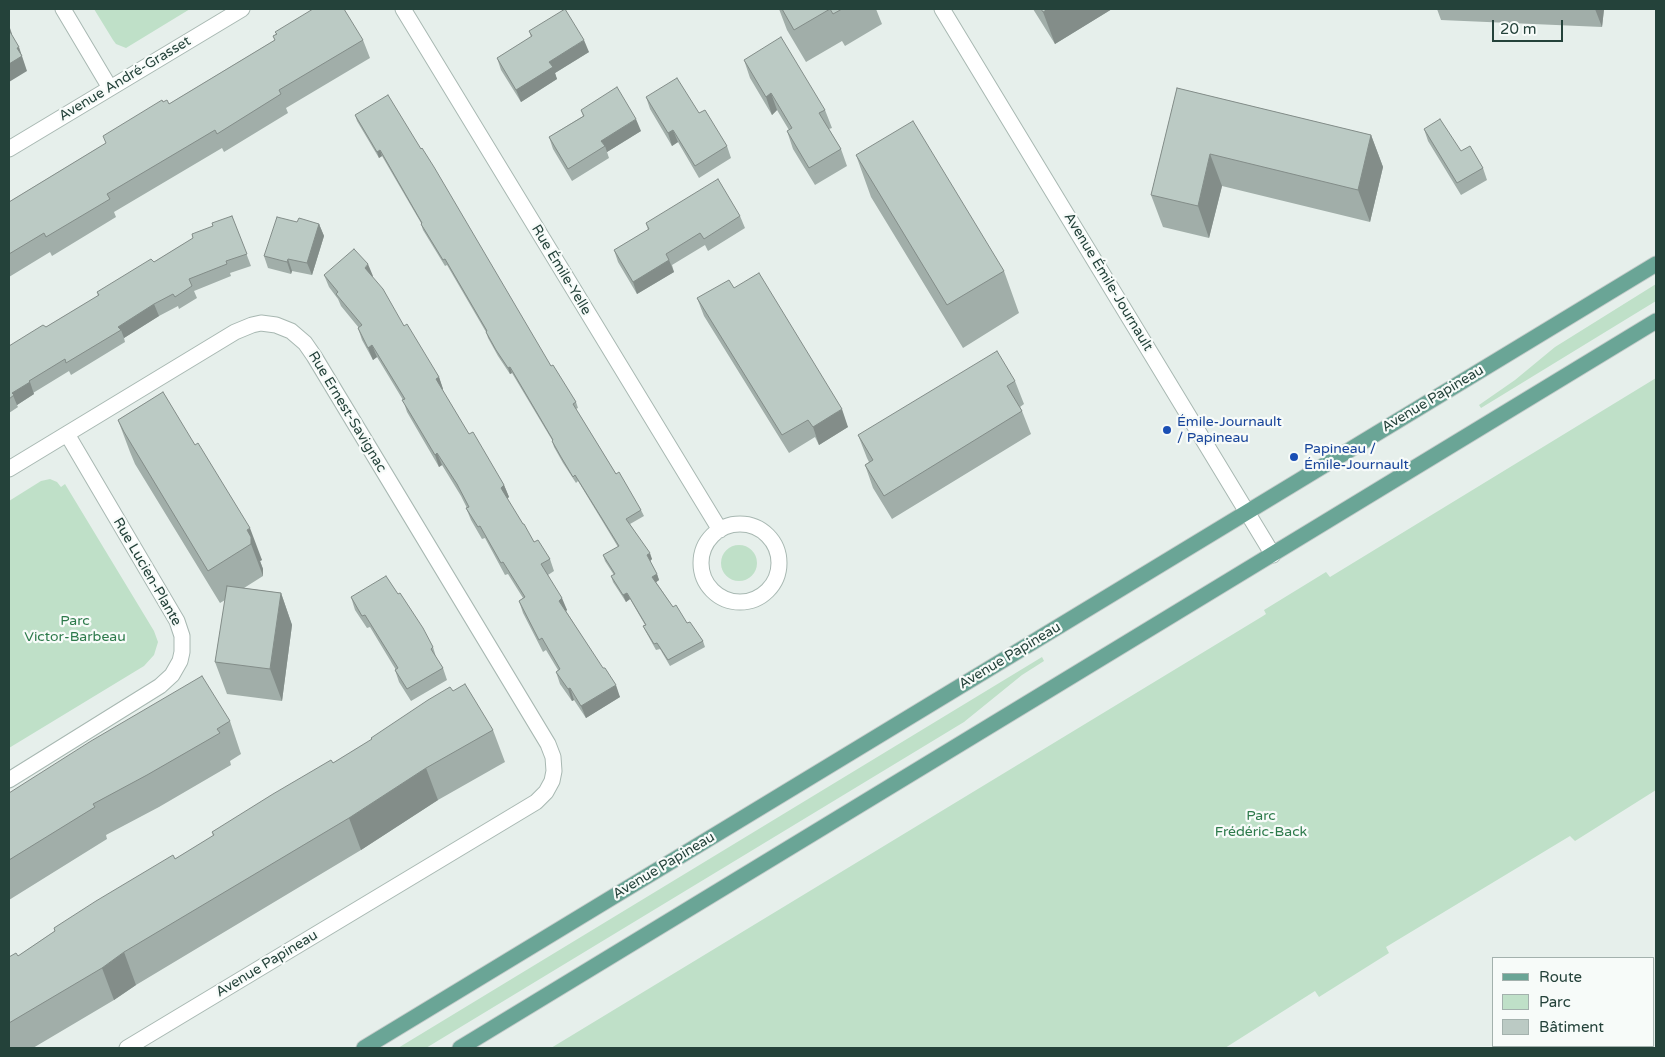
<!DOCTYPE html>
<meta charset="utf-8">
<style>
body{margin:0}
#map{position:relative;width:1665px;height:1057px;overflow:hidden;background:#e6efeb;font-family:"Varela Round",sans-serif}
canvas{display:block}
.frame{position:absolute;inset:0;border:10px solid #24423a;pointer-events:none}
.legend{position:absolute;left:1492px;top:957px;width:162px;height:90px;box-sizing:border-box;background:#f7fbf9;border:1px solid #a3b1ad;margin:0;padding:6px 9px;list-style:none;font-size:15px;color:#24423a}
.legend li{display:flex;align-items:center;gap:10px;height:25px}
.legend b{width:25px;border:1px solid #a3b1ad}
.scale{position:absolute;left:1492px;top:20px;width:71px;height:22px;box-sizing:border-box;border:2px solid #24423a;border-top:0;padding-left:6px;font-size:15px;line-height:18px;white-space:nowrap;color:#24423a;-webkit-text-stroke:4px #f7fbf9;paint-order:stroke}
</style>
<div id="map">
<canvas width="1665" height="1057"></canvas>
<div class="frame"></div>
<ul class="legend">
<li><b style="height:6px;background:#6aa596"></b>Route</li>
<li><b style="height:14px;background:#bfe0c8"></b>Parc</li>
<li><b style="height:14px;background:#bbcac4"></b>Bâtiment</li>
</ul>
<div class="scale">20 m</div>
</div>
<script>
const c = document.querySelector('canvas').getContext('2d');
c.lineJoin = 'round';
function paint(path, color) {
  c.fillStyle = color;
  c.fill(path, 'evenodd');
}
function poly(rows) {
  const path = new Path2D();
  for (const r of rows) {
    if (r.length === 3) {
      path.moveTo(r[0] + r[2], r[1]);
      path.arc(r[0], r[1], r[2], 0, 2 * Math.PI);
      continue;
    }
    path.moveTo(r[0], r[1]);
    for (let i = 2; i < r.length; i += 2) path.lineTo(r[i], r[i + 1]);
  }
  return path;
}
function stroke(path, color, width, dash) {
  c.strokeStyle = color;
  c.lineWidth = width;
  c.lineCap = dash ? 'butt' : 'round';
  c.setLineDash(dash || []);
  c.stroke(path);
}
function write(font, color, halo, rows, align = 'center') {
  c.font = font + ' "Varela Round",sans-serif';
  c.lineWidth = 4.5;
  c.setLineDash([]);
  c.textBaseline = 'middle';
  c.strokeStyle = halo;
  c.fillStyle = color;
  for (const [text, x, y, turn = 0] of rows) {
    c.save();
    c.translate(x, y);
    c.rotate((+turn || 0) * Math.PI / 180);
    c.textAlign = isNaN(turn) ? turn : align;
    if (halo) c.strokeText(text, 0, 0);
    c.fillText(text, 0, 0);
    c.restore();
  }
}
paint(poly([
 [94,9,190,9,126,48,116,44,113,40],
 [1656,284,1656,301,1481,408,1479,405,1515,380,1555,347],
 [1656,378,1656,790,1575,841,1570,836,1386,947,1389,953,1319,997,1315,991,1225,1048,551,1048,1263,616,1266,614,1264,610,1326,572,1330,577],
 [50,479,57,482,61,487,65,484,154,631,158,642,154,655,144,666,9,748,9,501,41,481],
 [739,563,18],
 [1042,657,1044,661,1022,675,964,722,426,1048,398,1048]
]), '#bfe0c8');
const minor = poly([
 [63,9,110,88],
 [403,9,720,530],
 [942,9,1273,555],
 [9,149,242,9],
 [9,469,235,332,252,325,261,323,276,325,291,331,305,343,314,356,548,744,553,757,554,771,552,781,546,792,536,802,127,1048],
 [740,563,39],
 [9,780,160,686,172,675,180,661,182,652,182,636,177,621,67,434]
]);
const major = poly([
 [364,1048,1656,264],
 [460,1048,1656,321]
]);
stroke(minor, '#a8b8b2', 17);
stroke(major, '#c2cac8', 17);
stroke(minor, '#fff', 15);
stroke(major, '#6aa596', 15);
paint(poly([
 [779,9,876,9,882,24,845,46,842,41,806,62,787,30],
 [1033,9,1112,9,1055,44],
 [1437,9,1615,9,1604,10,1602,27,1441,20],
 [529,31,589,52,555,73,557,79,521,102,501,70,497,58,531,37],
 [275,32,363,40,370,58,286,108,288,113,224,152,222,148,114,212,116,217,52,256,50,252,9,277,9,202,106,143,163,102,169,104,275,40,273,36,276,34],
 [744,60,825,110,832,128,829,129,841,149,847,166,815,185,793,149,787,131,789,130,777,110,772,115,750,78],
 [1177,88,1371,135,1383,167,1370,222,1222,186,1209,238,1163,227,1151,195],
 [646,97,699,113,727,146,731,158,699,178,678,142,672,146,650,109],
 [581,110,641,131,607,152,609,158,572,181,553,149,549,137,583,116],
 [355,115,551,366,576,402,578,408,576,409,616,474,641,510,644,516,630,524,652,559,650,561,657,574,659,580,656,582,673,607,703,641,705,647,670,666,660,649,656,650,646,632,643,626,645,625,630,599,626,602,613,582,611,576,614,575,605,561,603,555,618,547,578,481,576,483,563,463,554,447,552,441,552,440,512,373,510,374,498,356,488,338,486,332,447,265,445,266,423,230,421,224,421,223,382,156,379,158,357,121],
 [1424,129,1483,168,1487,180,1461,195,1428,141],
 [856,155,1004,271,1019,313,963,348,871,197],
 [232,216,251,266,230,273,231,276,194,291,197,298,179,309,178,306,159,316,124,338,125,342,71,375,69,371,33,393,34,394,17,405,18,407,9,413,9,346,46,327,98,296,97,292,154,262,213,226],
 [740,216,745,228,708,251,705,245,672,265,674,272,637,294,618,262,614,250,648,230,646,223],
 [297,222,319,224,324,236,312,275,292,271,291,274,268,268,264,256],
 [324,275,373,276,372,277,404,326,439,377,443,389,442,390,469,434,504,485,509,497,507,499,523,524,534,542,550,559,554,571,548,575,567,610,566,611,620,697,586,718,574,700,572,701,560,684,556,672,558,670,546,650,543,652,523,613,519,601,523,598,508,574,505,575,485,538,482,539,471,520,466,508,467,508,461,496,442,465,439,467,407,412,403,400,377,357,373,360,362,340,358,328,359,328,341,306,338,299,329,287],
 [734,288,848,427,819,445,815,437,789,453,704,316,697,298],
 [1015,381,1024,404,1020,407,1022,411,1031,434,892,519,873,488,865,465,869,462,867,458,858,435],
 [163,392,262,560,260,561,263,569,263,576,244,588,281,593,292,625,282,701,227,694,215,662,225,600,220,603,135,464,130,452,118,420],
 [398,594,433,647,437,660,443,668,447,680,411,701,399,682,395,670,396,670,370,627,367,628,355,610,351,597],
 [453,691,493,730,505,762,438,800,361,850,136,985,114,1000,33,1048,9,1048,9,957,18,956,55,931,54,928,175,859,213,836,212,832,333,763],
 [230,721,241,754,230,761,231,765,159,807,106,835,107,839,9,900,9,793]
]), '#a1aea9');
paint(poly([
 [1048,9,1112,9,1055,44,1043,12],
 [1595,9,1604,9,1602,27],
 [9,25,12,34,9,36],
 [584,40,589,52,555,73,557,79,521,102,516,90,549,62],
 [19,47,27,71,9,82,9,64,17,48],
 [771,93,777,110,772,115,766,97],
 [636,119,641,131,607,152,605,146,601,141],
 [673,130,678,142,672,146,668,133],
 [1371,135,1383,167,1370,222,1358,190],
 [380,150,382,156,379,158,377,152],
 [1210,154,1222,186,1209,238,1198,206],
 [319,224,324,236,312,275,307,263],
 [288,259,292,271,291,274,287,262],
 [669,260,674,272,637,294,633,282],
 [368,264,373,276,369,280,365,268],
 [154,304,159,316,124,338,121,330,118,327],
 [372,345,377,357,373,360,368,348],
 [510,367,512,373,510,374,508,368],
 [439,377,443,389,440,391,436,379],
 [30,382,34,394,17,405,12,393],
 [842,409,848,427,819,445,813,427],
 [437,453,442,465,439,467,435,455],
 [504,485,509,497,505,500,501,488],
 [250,528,262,560,260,561,263,569,263,576,251,544,247,530],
 [650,553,652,559,649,562,647,555],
 [657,574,659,580,655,583,652,577],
 [281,593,292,625,282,701,270,669],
 [627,593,630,599,626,602,623,595],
 [562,598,567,610,564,613,559,601],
 [616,685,620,697,586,718,581,706],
 [570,688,574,700,572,701,568,689],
 [426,768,438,800,361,850,349,818],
 [124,952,136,985,114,1000,102,968]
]), '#838d89');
const building = poly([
 [313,9,344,9,363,40,279,90,281,94,217,134,215,130,107,194,110,199,46,237,44,233,9,254,9,202,106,143,103,136,162,100,163,102,167,100,169,104,275,40,273,36,277,34,275,32,313,9],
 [565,9,584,40,549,62,553,67,516,90,497,58,532,36,529,31,565,9],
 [782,9,830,9,794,30,782,9],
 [830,9,842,9,833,14,830,9],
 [1041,9,1048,9,1043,12,1041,9],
 [9,30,19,47,17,48,22,56,9,64,9,30],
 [781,37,825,110,819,113,841,149,809,168,787,131,792,128,771,93,766,97,744,60,781,37],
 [677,78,699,113,705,110,727,146,695,166,673,130,668,133,646,97,677,78],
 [617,87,636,119,601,141,605,146,568,169,549,137,584,116,581,110,617,87],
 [1177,88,1371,135,1358,190,1210,154,1198,206,1151,195,1177,88],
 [388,95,421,149,422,148,434,167,551,366,553,365,576,402,573,404,616,474,619,472,641,510,626,519,650,553,647,555,657,574,652,577,673,607,676,605,687,623,690,622,703,641,668,660,657,643,654,644,643,626,646,625,627,593,623,595,611,576,615,574,603,555,619,546,575,475,573,477,561,457,552,441,553,440,510,367,508,368,496,350,486,332,487,331,445,259,443,260,421,224,422,223,380,150,377,152,355,115,388,95],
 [1440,119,1461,151,1470,146,1483,168,1457,183,1424,129,1440,119],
 [913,121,1004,271,947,305,856,155,913,121],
 [718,179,740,216,704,239,700,233,666,254,669,260,633,282,614,250,649,229,646,223,718,179],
 [232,216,247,254,226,261,227,264,189,279,192,286,175,297,173,294,154,304,118,327,121,330,66,363,65,359,29,381,30,382,12,393,14,395,9,399,9,346,43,325,46,327,99,295,97,292,151,259,154,262,193,238,192,234,213,226,212,223,232,216],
 [277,217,297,222,299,218,319,224,307,263,288,259,287,262,264,256,277,217],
 [354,249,368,264,365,268,383,289,404,326,407,324,439,377,436,379,469,434,473,432,504,485,501,488,523,524,524,524,534,542,538,540,550,559,541,564,562,598,559,601,603,668,605,668,616,685,581,706,570,688,568,689,556,672,560,669,542,638,539,640,519,601,525,597,503,562,501,563,480,526,478,527,466,508,469,507,457,484,437,453,435,455,410,413,402,400,405,399,372,345,368,348,358,328,362,325,336,294,338,292,324,275,354,249],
 [759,273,842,409,813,427,808,420,782,435,697,298,729,280,734,288,759,273],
 [997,351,1015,381,1007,386,1022,411,884,496,865,465,873,460,858,435,997,351],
 [163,392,195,445,198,443,250,528,247,530,251,537,251,544,208,571,124,432,118,420,163,392],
 [386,576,398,594,400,593,423,628,433,647,431,649,443,668,407,689,395,670,398,668,365,615,362,616,351,597,386,576],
 [227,586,281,593,270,669,215,662,227,586],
 [202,676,230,721,217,729,220,733,147,775,93,804,95,807,9,860,9,793,91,741,202,676],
 [465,684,493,730,426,768,349,818,124,952,102,968,9,1023,9,957,16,953,18,956,55,931,54,928,96,901,173,855,175,859,214,835,212,832,273,794,331,760,333,763,372,739,371,738,428,700,450,687,453,691,465,684]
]);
paint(building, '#bbcac4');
stroke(building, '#838d89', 1);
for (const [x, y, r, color] of [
 [1167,430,5,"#1a4fb4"],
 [1294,457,5,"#1a4fb4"]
]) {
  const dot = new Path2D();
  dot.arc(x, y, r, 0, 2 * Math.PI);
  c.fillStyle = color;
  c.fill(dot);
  stroke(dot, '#f7fbf9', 2);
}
write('14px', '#24423a', '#f7fbf9', [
 ["Avenue André-Grasset",125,79,-31],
 ["Rue Émile-Yelle",561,270,59],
 ["Avenue Émile-Journault",1108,282,59],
 ["Avenue Papineau",1433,399,-31],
 ["Rue Ernest-Savignac",347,412,59],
 ["Rue Lucien-Plante",147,572,60],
 ["Avenue Papineau",1010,656,-31],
 ["Avenue Papineau",664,866,-31],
 ["Avenue Papineau",267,964,-31]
]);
write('14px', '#164399', '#f7fbf9', [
 ["Émile-Journault",1177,422],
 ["/ Papineau",1177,438],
 ["Papineau /",1304,449],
 ["Émile-Journault",1304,465]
], 'left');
write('14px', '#2d7a4b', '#f7fbf9', [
 ["Parc",75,621],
 ["Victor-Barbeau",75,637],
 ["Parc",1261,816],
 ["Frédéric-Back",1261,832]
]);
</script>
